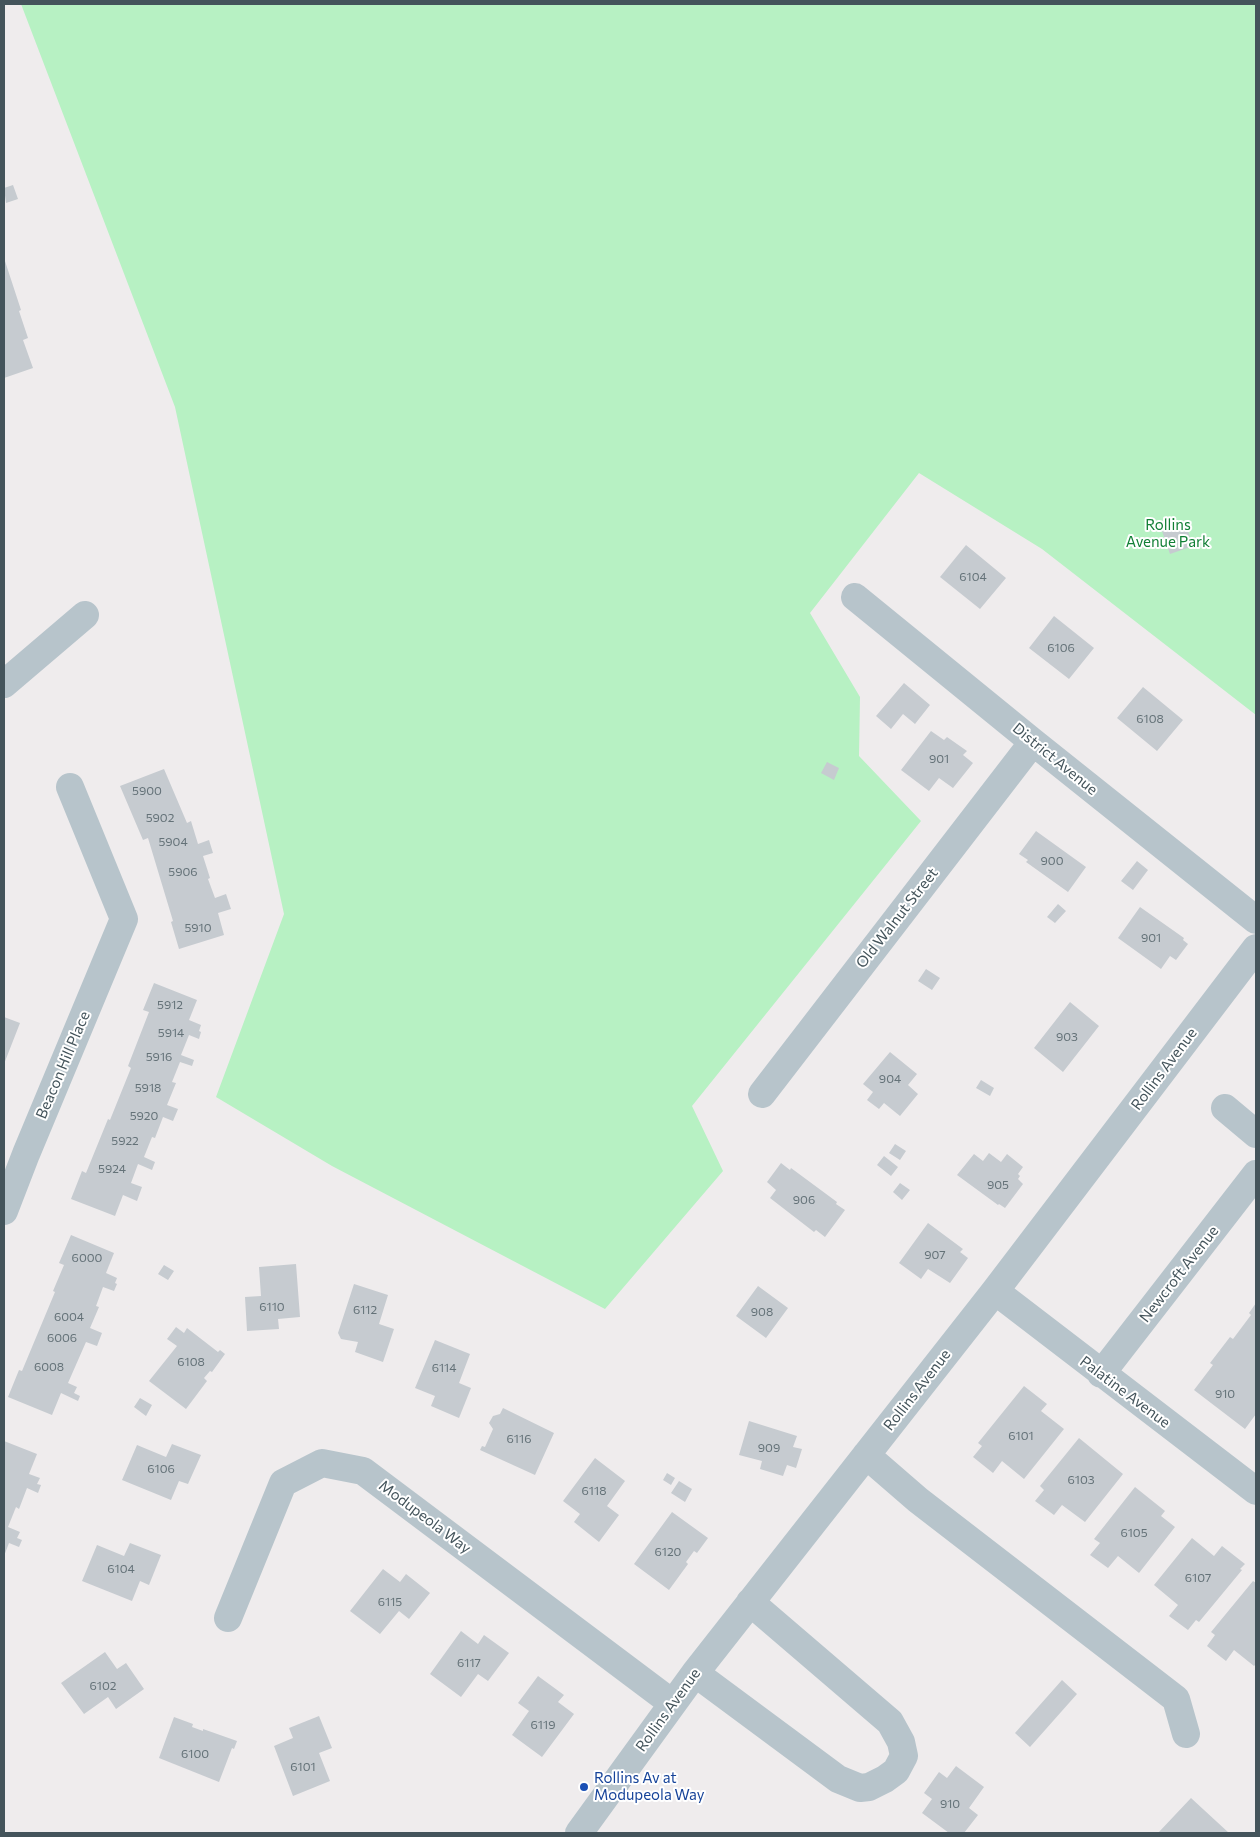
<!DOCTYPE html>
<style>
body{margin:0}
#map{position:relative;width:1260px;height:1837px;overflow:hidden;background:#efeced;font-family:Commissioner,sans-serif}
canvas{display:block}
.frame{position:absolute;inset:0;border:5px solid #44545b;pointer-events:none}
</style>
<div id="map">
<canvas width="1260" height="1837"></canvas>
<div class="frame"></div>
</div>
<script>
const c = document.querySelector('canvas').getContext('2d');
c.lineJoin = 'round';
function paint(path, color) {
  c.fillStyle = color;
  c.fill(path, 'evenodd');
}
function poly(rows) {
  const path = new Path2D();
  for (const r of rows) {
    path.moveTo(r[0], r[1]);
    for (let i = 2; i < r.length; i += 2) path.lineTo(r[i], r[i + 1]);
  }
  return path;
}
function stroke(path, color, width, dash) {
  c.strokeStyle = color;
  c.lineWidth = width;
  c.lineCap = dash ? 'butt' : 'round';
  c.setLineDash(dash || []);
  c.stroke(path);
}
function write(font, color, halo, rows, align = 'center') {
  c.font = font + ' Commissioner,sans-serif';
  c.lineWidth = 4;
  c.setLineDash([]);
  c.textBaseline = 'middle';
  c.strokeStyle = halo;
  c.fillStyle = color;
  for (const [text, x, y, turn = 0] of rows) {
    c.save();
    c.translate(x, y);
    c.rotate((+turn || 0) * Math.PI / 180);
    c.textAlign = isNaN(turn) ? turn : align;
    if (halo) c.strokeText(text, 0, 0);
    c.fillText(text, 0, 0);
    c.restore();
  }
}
paint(poly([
 [21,4,1256,4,1256,715,1042,549,919,473,810,613,860,697,859,756,921,821,692,1106,723,1171,605,1309,332,1166,216,1097,284,914,175,407]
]), '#b7f1c3');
paint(poly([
 [13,185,18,199,6,203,4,188],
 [4,258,21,310,19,311,28,338,23,340,33,368,4,378],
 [1185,522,1193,546,1170,554,1162,531],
 [966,545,1006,578,980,609,940,577],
 [1054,616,1094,648,1069,679,1029,648],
 [904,683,930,705,915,724,903,714,891,729,876,716],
 [1143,687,1183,720,1157,751,1117,718],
 [931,731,944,740,947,737,967,751,963,755,973,763,953,788,939,778,929,791,901,770],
 [827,762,839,768,834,780,821,773],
 [164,769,187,823,191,821,198,844,209,840,213,853,203,856,210,878,208,879,215,898,226,894,231,909,218,913,224,935,179,949,171,922,173,921,148,838,143,840,120,786],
 [1036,831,1086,867,1068,892,1026,862,1028,860,1019,854],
 [1137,861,1148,870,1133,890,1121,881],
 [1058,904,1066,911,1055,923,1047,917],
 [1140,907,1184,938,1183,940,1188,944,1176,960,1170,956,1161,969,1118,938],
 [926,969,940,978,932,990,918,981],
 [154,983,197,1000,189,1020,201,1025,199,1031,201,1032,199,1039,189,1035,181,1055,194,1060,192,1066,180,1062,172,1082,176,1083,167,1105,178,1109,173,1121,163,1117,155,1138,152,1137,144,1157,155,1162,152,1170,138,1164,131,1183,142,1187,137,1201,123,1195,115,1216,71,1199,82,1171,86,1173,108,1119,110,1120,131,1068,128,1066,149,1012,143,1010],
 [1070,1002,1099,1026,1063,1072,1034,1048],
 [4,1017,20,1023,4,1064],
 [890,1052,917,1074,908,1085,918,1094,900,1116,884,1103,879,1109,867,1100,873,1092,863,1084],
 [981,1080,994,1088,990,1096,976,1088],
 [895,1144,906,1151,900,1160,889,1153],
 [989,1153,1001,1162,1007,1154,1023,1167,1018,1174,1020,1176,1018,1179,1023,1184,1005,1208,999,1204,998,1205,957,1175,974,1154,983,1161],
 [884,1156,898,1167,891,1176,877,1165],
 [781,1163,790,1170,791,1168,837,1202,836,1204,845,1210,825,1237,816,1230,814,1232,770,1198,776,1190,767,1182],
 [900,1183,910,1190,902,1200,893,1192],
 [928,1223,963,1249,960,1252,968,1258,950,1283,928,1269,921,1279,899,1263],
 [71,1235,114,1253,106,1273,117,1278,115,1283,117,1284,114,1291,103,1287,96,1306,99,1307,90,1328,102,1333,97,1346,86,1342,68,1383,77,1387,74,1393,80,1396,78,1401,61,1393,52,1415,8,1397,19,1370,22,1371,55,1292,53,1291,64,1265,59,1263],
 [296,1264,300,1317,278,1319,279,1329,247,1331,245,1297,261,1296,259,1267],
 [164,1265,174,1271,168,1280,158,1274],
 [354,1284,388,1295,379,1324,394,1329,383,1362,355,1352,358,1342,341,1339,338,1333],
 [758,1286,788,1308,766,1338,736,1316],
 [1256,1303,1256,1414,1245,1429,1194,1390,1213,1365,1210,1363,1230,1337,1233,1339,1251,1315,1249,1313],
 [176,1327,184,1333,187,1328,218,1352,220,1350,225,1354,212,1372,210,1371,204,1378,207,1381,186,1409,149,1381,177,1346,167,1339],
 [435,1340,470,1354,459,1383,471,1388,459,1418,431,1406,435,1396,415,1388],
 [1024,1386,1047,1404,1041,1411,1064,1429,1024,1479,1002,1461,993,1473,973,1457,982,1446,978,1443],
 [140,1398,152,1405,146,1416,134,1407],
 [503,1408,554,1433,535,1475,480,1450,482,1446,485,1447,493,1429,489,1423,493,1416,500,1414],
 [749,1421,797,1436,793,1447,802,1449,796,1468,787,1465,783,1476,760,1469,762,1461,739,1455],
 [1079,1438,1123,1474,1085,1522,1062,1505,1054,1515,1035,1501,1044,1490,1040,1486],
 [4,1441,37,1454,29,1474,40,1478,37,1484,41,1485,38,1493,27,1488,19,1509,16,1507,8,1527,20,1532,17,1538,22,1540,19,1547,9,1543,4,1556],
 [172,1444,201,1455,188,1484,179,1481,171,1500,122,1480,137,1445,166,1457],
 [595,1458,625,1481,607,1506,619,1515,599,1542,574,1522,580,1514,563,1501],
 [667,1473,675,1478,671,1485,663,1480],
 [679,1481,692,1489,685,1502,671,1493],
 [1135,1487,1165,1511,1161,1516,1175,1527,1139,1573,1118,1556,1108,1568,1090,1555,1100,1543,1094,1539],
 [672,1512,708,1538,697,1553,694,1551,686,1562,688,1564,669,1590,634,1564],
 [1192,1538,1214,1556,1222,1546,1245,1564,1240,1569,1242,1570,1199,1622,1196,1620,1188,1630,1169,1616,1178,1605,1154,1585],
 [130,1543,161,1555,149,1585,140,1581,132,1601,82,1581,97,1545,124,1556],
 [383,1569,400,1582,406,1574,430,1593,409,1619,399,1611,380,1634,350,1611],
 [1253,1581,1256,1583,1256,1664,1254,1666,1234,1650,1226,1661,1207,1646,1215,1635,1211,1632],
 [461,1631,478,1644,484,1635,509,1653,488,1681,478,1674,461,1697,430,1674],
 [105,1652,117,1669,126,1663,144,1689,116,1709,108,1697,84,1714,61,1683],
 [538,1676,564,1695,558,1702,574,1714,542,1757,512,1735,529,1711,518,1703],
 [1062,1680,1077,1694,1030,1747,1015,1733],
 [319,1716,332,1748,319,1753,330,1781,293,1796,274,1746,293,1738,289,1728],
 [174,1717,193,1724,192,1727,203,1731,203,1729,237,1741,234,1749,232,1748,219,1782,159,1758],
 [956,1766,984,1787,969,1808,978,1815,964,1833,949,1833,922,1813,932,1799,924,1793,939,1772,947,1778],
 [1191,1798,1229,1833,1158,1833]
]), '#c6cbd0');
stroke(poly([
 [855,597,1033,742,1256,920],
 [4,684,85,615],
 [762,1094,1033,742],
 [1225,1108,1256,1134],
 [4,1211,26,1154,124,919,70,787],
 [995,1291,1256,1491],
 [1101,1374,1256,1174],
 [866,1455,918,1500,1176,1699,1186,1734],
 [228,1618,283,1483,322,1463,363,1471,672,1703],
 [695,1673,838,1779,860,1788,869,1787,885,1779,896,1771,904,1756,901,1742,890,1722,750,1602],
 [579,1833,695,1673,995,1291,1256,948]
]), '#b7c4cb', 28);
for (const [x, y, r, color] of [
 [584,1787,5,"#1a4fb4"]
]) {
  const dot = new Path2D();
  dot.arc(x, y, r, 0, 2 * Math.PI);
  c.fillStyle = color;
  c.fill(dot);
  stroke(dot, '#fff', 2);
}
write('12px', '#647278', null, [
 ["6104",973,577],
 ["6106",1061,648],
 ["6108",1150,719],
 ["901",939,759],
 ["5900",147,791],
 ["5902",160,818],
 ["5904",173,842],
 ["900",1052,861],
 ["5906",183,872],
 ["5910",198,928],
 ["901",1151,938],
 ["5912",170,1005],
 ["5914",171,1033],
 ["903",1067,1037],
 ["5916",159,1057],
 ["904",890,1079],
 ["5918",148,1088],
 ["5920",144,1116],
 ["5922",125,1141],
 ["5924",112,1169],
 ["905",998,1185],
 ["906",804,1200],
 ["907",935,1255],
 ["6000",87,1258],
 ["6110",272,1307],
 ["6112",365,1310],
 ["908",762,1312],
 ["6004",69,1317],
 ["6006",62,1338],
 ["6108",191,1362],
 ["6008",49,1367],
 ["6114",444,1368],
 ["910",1225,1394],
 ["6101",1021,1436],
 ["6116",519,1439],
 ["909",769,1448],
 ["6106",161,1469],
 ["6103",1081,1480],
 ["6118",594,1491],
 ["6105",1134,1533],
 ["6120",668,1552],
 ["6104",121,1569],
 ["6107",1198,1578],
 ["6115",390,1602],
 ["6117",469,1663],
 ["6102",103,1686],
 ["6119",543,1725],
 ["6100",195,1754],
 ["6101",303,1767],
 ["910",950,1804]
]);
write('15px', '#117f35', '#fff', [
 ["Rollins",1168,525],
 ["Avenue Park",1168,542]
]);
write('15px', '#44545b', '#fff', [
 ["District Avenue",1055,759,39],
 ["Old Walnut Street",897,918,-52],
 ["Beacon Hill Place",63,1065,-67],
 ["Rollins Avenue",1164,1069,-53],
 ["Newcroft Avenue",1179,1274,-52],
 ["Rollins Avenue",917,1390,-52],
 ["Palatine Avenue",1125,1392,37],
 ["Modupeola Way",425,1517,37],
 ["Rollins Avenue",668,1710,-54]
]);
write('15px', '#164399', '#fff', [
 ["Rollins Av at",594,1778],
 ["Modupeola Way",594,1795]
], 'left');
</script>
